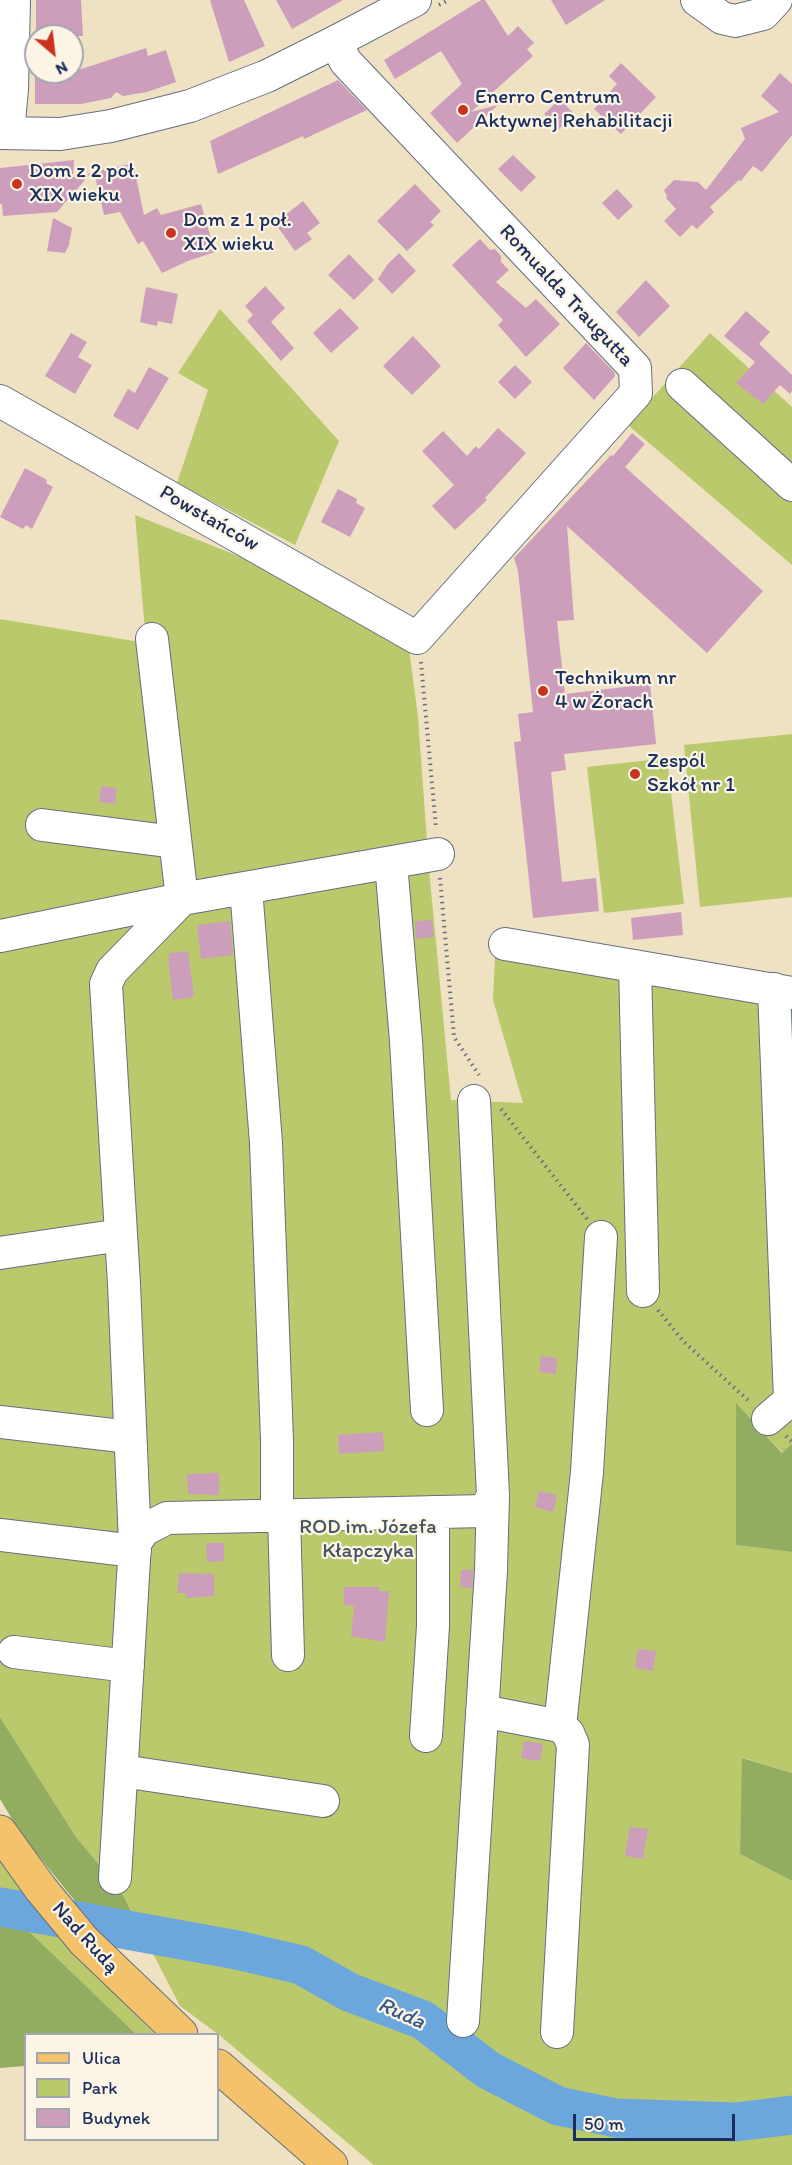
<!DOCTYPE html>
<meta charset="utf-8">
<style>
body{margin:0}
#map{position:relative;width:792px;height:2165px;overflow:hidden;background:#eee2c2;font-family:Itim,sans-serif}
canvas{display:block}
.legend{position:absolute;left:24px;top:2033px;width:195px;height:108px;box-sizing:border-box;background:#fcf5e5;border:2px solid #a2a6af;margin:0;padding:8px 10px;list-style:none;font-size:18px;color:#1b2f5e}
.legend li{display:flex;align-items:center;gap:12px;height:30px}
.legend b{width:30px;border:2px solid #a2a6af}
.north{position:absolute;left:24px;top:24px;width:60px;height:60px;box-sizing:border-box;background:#fcf5e5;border:2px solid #a2a6af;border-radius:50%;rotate:152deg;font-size:16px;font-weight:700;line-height:24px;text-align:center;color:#1b2f5e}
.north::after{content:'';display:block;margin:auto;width:21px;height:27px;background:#c8321e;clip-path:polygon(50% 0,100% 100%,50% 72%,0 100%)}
.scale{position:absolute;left:573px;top:2114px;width:162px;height:27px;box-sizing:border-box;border:3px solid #1b2f5e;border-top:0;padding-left:8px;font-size:18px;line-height:21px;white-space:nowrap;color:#1b2f5e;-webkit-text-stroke:4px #fcf5e5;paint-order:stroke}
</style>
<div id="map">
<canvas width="792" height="2165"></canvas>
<ul class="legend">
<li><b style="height:8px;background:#f3c26a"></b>Ulica</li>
<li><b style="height:16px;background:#bac96c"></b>Park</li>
<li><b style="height:16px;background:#cc9ebc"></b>Budynek</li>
</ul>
<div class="north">N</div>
<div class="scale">50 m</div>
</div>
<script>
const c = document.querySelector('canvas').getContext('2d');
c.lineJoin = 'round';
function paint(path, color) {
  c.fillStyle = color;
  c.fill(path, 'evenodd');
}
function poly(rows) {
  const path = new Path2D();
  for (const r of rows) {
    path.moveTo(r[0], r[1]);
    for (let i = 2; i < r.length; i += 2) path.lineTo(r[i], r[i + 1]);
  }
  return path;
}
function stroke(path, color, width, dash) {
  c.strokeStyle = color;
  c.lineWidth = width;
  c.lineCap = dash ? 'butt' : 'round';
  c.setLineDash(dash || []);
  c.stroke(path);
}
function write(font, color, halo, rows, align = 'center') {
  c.font = font + ' Itim,sans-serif';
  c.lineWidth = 4.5;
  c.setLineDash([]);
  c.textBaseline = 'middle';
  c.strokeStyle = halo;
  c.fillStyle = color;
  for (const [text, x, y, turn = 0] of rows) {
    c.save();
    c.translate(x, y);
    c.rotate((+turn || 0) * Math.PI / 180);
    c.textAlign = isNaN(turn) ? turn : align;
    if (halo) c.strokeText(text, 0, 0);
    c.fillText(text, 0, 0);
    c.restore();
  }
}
paint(poly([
 [220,309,339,441,295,545,177,483,208,390,178,373],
 [710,333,792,407,792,565,628,425],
 [135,515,284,574,408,642,418,717,429,869,451,1100,523,1103,493,1000,496,936,792,988,792,1444,783,1453,736,1404,736,1545,792,1552,792,1773,743,1758,740,1854,792,1881,792,2165,374,2165,218,2034,180,2006,121,1891,76,1837,0,1717,0,619,146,643],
 [792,734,792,897,700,907,684,745],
 [667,758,684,904,604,913,587,767],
 [0,1856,18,1884,67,1947,155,2034,136,2034,12,1915,0,1920]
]), '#bac96c');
paint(poly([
 [736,1403,782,1453,792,1444,792,1552,736,1545],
 [0,1717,76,1837,121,1891,135,1919,79,1906,21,1834,0,1799],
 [742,1758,792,1773,792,1881,740,1854],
 [12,1915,85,1985,136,2034,26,2034,25,2066,0,2068,0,1920]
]), '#93ad60');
stroke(poly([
 [0,1907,237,1950,301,1965,349,1992,423,2020,488,2070,558,2106,616,2118,736,2122,792,2115]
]), '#6ba6dc', 39);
paint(poly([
 [36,0,81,0,83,36,36,36],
 [210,0,244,0,265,46,229,62],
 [276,0,343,0,292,29],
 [481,0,485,0,508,36,518,26,534,43,527,49,533,56,471,112,498,105,457,143,430,113,462,84,441,51,395,79,384,60],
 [551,0,605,0,566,25],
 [146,48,148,56,166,50,176,82,147,92,123,96,116,92,111,98,81,104,35,104,35,72,72,72],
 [621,63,656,97,621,134,594,109,617,84,609,76],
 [780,73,792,84,792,135,762,172,753,166,741,181,739,180,710,207,714,212,697,229,692,225,680,237,664,221,676,209,666,198,667,196,664,190,674,180,698,182,706,190,745,139,741,128,779,112,761,96],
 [338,80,367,110,304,139,303,136,218,174,210,141],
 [560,99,574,114,559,129,544,114],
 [513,155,536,177,521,192,498,169],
 [74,160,73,177,91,173,57,212,3,216,2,204,0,204,0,168],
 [133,163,144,215,157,208,161,215,201,204,215,252,188,261,162,273,143,241,138,244,120,212,104,215,94,172],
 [415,184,441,211,430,222,434,225,407,251,377,221],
 [617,189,633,206,618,220,602,203],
 [303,201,320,223,307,233,312,239,295,251,275,223],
 [53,218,72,228,69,245,65,253,47,251],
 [480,239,490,250,495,249,501,256,501,262,509,270,496,282,526,308,536,299,560,324,526,357,498,325,503,320,452,265],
 [399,253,416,271,392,294,378,279,387,265],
 [349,254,374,280,354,300,328,275],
 [646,280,670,306,639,337,616,312],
 [265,286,285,308,271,322,294,348,281,361,247,321,253,315,245,306],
 [146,287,178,294,172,324,158,321,157,326,140,322],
 [340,308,359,328,331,353,313,333],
 [746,311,770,332,759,344,792,375,792,391,790,394,780,385,763,404,736,383,755,362,724,336],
 [71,333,87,342,78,357,92,365,75,394,45,376],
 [413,336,441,366,412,395,383,366],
 [586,343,614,372,615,376,594,400,563,368],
 [515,365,532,382,515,399,498,382],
 [149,367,169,378,138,430,113,416,128,389,135,393],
 [498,428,526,453,485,498,487,500,455,530,432,506,454,485,422,451,443,431,467,456,476,446,479,449],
 [632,433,645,444,625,467,763,591,707,653,567,526,574,620,557,621,565,694,650,684,656,744,564,754,566,770,551,772,562,882,596,878,599,911,533,918,514,742,521,741,518,714,533,712,518,571,514,558,611,455,613,456],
 [25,468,47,480,46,483,53,487,32,529,26,525,23,529,0,517],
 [338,489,357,499,356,503,365,508,350,537,321,522],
 [101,786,117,788,115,804,99,802],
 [681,912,683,935,633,940,631,918],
 [432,920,434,937,416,939,415,921],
 [230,921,233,955,201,959,197,925],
 [188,951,194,997,173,1000,168,958,170,958,169,953],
 [541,1356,557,1358,556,1374,539,1372],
 [383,1432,384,1451,339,1454,338,1435],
 [219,1473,219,1495,188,1494,187,1474],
 [539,1491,557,1495,553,1512,535,1507],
 [206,1543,224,1543,224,1561,207,1562],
 [461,1570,473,1570,472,1588,460,1587],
 [179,1573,214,1574,214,1596,186,1598,186,1593,177,1593],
 [344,1587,379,1587,379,1591,389,1591,385,1642,351,1636,354,1606,344,1605],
 [638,1649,656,1651,653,1671,635,1668],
 [524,1741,543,1744,540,1761,521,1758],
 [630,1827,648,1829,643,1859,625,1856]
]), '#cc9ebc');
const minor = poly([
 [697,0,722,18,735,21,763,14,776,0],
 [0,133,60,134,111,126,190,106,267,76,335,42,415,0],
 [8,133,12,89,14,0],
 [682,385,792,485],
 [0,401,417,638,636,393,635,368,346,62,335,42],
 [152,639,182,899,438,854],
 [42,825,175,842],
 [391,863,406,1041,427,1410],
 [246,888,266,1143,277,1440,277,1516],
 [0,936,182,899],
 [505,944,792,993],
 [635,966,643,1291],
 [0,1253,121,1235],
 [768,1419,790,1400,774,989],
 [0,1422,130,1437],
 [284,1516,288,1655],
 [0,1535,135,1551],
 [135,1543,144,1530,167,1518,485,1511,493,1495,474,1101],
 [14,1652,128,1666],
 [482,1711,560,1726,568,1733,573,1745,557,2032],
 [560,1726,587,1472,601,1237],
 [426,1736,433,1626,433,1512],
 [122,1771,323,1801],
 [115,1878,135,1543,124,1284,106,984,112,971,182,899],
 [463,2021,491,1570,493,1495]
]);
const major = poly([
 [0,1832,41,1889,84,1941,181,2034],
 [218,2066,331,2165]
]);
stroke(minor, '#656e81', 34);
stroke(major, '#656e81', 35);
stroke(poly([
 [439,5,449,0],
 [421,662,436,828],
 [440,878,454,1037,479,1075],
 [501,1109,587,1219],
 [658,1310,683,1341,750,1402],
 [786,1436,792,1442]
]), '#656e81', 4, [1.5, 4.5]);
stroke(minor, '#fff', 32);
stroke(major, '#f3c26a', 33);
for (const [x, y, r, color] of [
 [463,110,6,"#c8321e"],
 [17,184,6,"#c8321e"],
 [171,233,6,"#c8321e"],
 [543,691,6,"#c8321e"],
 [635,774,6,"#c8321e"]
]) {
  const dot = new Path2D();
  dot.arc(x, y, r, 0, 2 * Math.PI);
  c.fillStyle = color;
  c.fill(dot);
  stroke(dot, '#fcf5e5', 2);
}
write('21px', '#1b2f5e', '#fcf5e5', [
 ["Enerro Centrum",475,98],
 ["Aktywnej Rehabilitacji",475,122],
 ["Dom z 2 poł.",29,172],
 ["XIX wieku",29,196],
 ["Dom z 1 poł.",183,221],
 ["XIX wieku",183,245],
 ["Technikum nr",555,679],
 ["4 w Żorach",555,703],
 ["Zespól",647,762],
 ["Szkół nr 1",647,786]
], 'left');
write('21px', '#1b2f5e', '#fcf5e5', [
 ["Romualda Traugutta",566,296,47],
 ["Powstańców",209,519,30],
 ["Nad Rudą",85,1938,48]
]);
write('21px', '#435662', '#fcf5e5', [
 ["ROD im. Józefa",368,1528],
 ["Kłapczyka",368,1552]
]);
write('italic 22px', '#37598a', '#fcf5e5', [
 ["Ruda",401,2014,24]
]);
</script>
